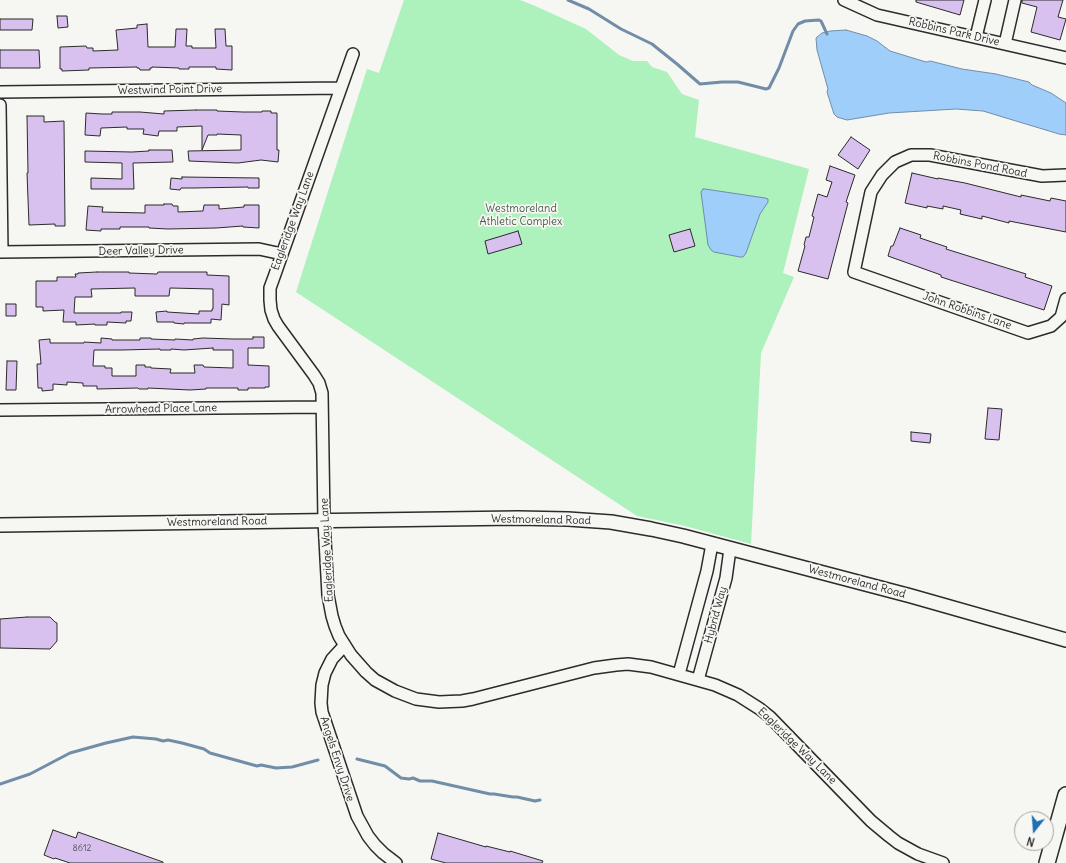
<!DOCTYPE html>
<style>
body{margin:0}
#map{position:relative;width:1066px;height:863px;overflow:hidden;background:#f6f6f2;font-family:Delius,sans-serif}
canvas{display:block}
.north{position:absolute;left:1014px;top:811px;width:40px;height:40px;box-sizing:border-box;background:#f6f6f2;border:1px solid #a5a5a2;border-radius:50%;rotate:197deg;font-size:11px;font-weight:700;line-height:16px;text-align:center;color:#2b2b2b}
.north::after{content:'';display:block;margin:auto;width:14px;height:18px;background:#1f6fb2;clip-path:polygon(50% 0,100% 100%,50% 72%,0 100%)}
</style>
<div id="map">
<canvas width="1066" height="863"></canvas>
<div class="north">N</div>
</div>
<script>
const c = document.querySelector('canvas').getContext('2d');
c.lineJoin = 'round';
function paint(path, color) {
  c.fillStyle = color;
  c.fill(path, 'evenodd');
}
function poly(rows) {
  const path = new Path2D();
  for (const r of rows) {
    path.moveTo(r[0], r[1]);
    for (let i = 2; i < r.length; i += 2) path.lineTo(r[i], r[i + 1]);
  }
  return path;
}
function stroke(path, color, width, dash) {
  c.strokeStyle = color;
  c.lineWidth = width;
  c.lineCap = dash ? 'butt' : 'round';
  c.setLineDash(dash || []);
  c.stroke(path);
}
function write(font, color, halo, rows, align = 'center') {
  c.font = font + ' Delius,sans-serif';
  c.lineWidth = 3.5;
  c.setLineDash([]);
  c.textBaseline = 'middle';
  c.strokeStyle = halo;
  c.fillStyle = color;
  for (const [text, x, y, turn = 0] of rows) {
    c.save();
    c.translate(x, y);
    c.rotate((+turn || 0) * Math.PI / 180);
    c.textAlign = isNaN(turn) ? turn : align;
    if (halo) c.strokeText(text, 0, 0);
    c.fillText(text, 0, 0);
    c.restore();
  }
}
paint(poly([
 [404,0,520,0,533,5,586,29,619,55,633,61,647,61,652,67,667,72,682,94,699,100,695,137,809,169,783,273,794,277,761,353,751,544,685,526,637,516,296,292,367,69,379,73]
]), '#adf1bc');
const water = poly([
 [846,30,867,36,877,41,890,51,926,62,930,61,962,69,996,74,1029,82,1032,85,1051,93,1066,103,1066,135,1059,134,983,111,956,109,889,113,847,120,837,117,834,114,827,92,828,89,817,50,816,38,822,33,830,31,846,30],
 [703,189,705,189,765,198,768,199,768,202,760,214,746,253,743,257,740,257,714,252,711,250,708,245,701,192,703,189]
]);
paint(water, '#9fcefa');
stroke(water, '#718da7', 1);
stroke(poly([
 [568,0,589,9,621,29,652,44,677,64,700,84,722,82,738,82,766,89,769,88,779,68,793,31,798,24,805,21,819,20,821,21,827,34],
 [357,759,385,766,401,778,409,779,413,778,420,781,432,781,490,794,494,794,513,797,517,797,535,801,540,800],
 [0,784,30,774,70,753,106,743,133,737,156,739,163,741,168,740,182,743,204,749,210,753,257,766,261,765,276,768,292,767,318,760]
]), '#718da7', 3);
const building = poly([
 [916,0,964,0,960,15,916,2,916,0],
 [1022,0,1063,0,1058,17,1066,19,1060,40,1031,32,1037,7,1022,3,1022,0],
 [57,16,67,16,68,27,58,28,57,16],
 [0,19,33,19,32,30,0,30,0,19],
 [147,24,148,47,175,47,176,29,187,29,186,46,192,46,192,48,216,48,215,29,225,29,226,46,232,46,232,70,216,69,216,67,189,67,189,69,179,69,179,68,152,67,152,68,150,68,150,70,140,70,139,68,137,68,137,67,89,68,89,70,62,71,62,69,60,69,60,47,86,46,87,48,93,48,93,51,118,50,116,30,137,28,137,25,147,24],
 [0,50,39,50,40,68,0,68,0,50],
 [196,110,217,110,217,111,243,112,262,112,262,111,271,111,271,113,277,113,277,150,279,150,278,162,261,160,238,163,189,161,188,151,241,150,241,135,217,134,217,135,208,135,202,150,202,126,177,127,177,131,159,131,158,136,143,134,144,129,127,129,127,127,101,128,100,136,85,135,86,113,102,114,112,114,112,112,140,112,164,114,164,111,196,110],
 [27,116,44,116,44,122,64,121,65,226,55,226,55,224,29,225,27,173,28,173,27,116],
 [851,137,870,150,858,169,838,155,851,137],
 [149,150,172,150,173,162,133,163,134,189,91,189,91,178,122,179,122,163,85,162,85,151,132,152,149,151,149,150],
 [830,166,855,175,846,202,848,203,828,279,798,271,805,246,804,245,806,237,809,237,814,217,812,216,818,194,827,197,832,182,826,180,830,166],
 [912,173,938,179,938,178,965,183,1021,197,1021,195,1050,201,1051,198,1066,201,1066,232,1009,221,1009,223,982,216,982,219,960,214,961,210,943,206,943,209,927,206,927,208,905,203,912,173],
 [182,177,259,178,259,188,248,188,248,187,194,188,181,188,180,190,170,189,171,178,182,179,182,177],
 [164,204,172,204,173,206,178,206,178,212,203,211,204,205,219,205,219,209,244,207,244,205,259,205,259,228,243,227,243,226,216,228,168,229,149,228,149,227,120,227,120,229,101,229,101,231,86,230,88,206,103,207,102,212,145,213,145,205,164,205,164,204],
 [900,228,921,235,920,238,947,247,946,249,1026,274,1025,277,1052,286,1044,310,941,277,941,275,888,256,891,246,893,246,900,228],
 [690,229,695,246,674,252,669,235,690,229],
 [518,231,522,244,488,254,485,241,518,231],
 [97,272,129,272,129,273,157,274,158,272,207,272,207,275,229,276,229,305,222,304,221,320,211,319,211,323,184,323,184,324,174,323,174,322,157,322,156,312,167,311,167,312,199,314,199,311,212,311,212,309,213,309,213,289,170,288,169,296,135,296,135,288,91,289,92,297,75,297,74,313,121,313,121,312,132,312,131,321,126,321,126,323,107,322,107,325,95,325,95,324,76,325,76,322,63,322,64,310,43,311,43,307,36,307,36,281,57,281,57,277,76,277,75,274,78,274,78,273,97,272],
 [6,304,16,304,16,316,6,316,6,304],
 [253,337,264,337,264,348,248,348,248,365,269,366,269,387,265,387,265,388,248,388,248,390,238,390,238,388,206,388,206,389,190,390,148,388,148,389,139,389,138,388,97,389,97,386,83,386,83,383,67,382,67,385,53,384,53,390,42,391,42,388,38,388,37,364,41,364,39,340,50,339,50,343,84,343,84,342,101,343,101,338,112,339,112,340,140,340,140,338,151,338,151,339,175,340,175,339,193,340,193,339,203,338,233,339,253,339,253,337],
 [213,348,213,350,233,350,233,368,204,367,203,365,194,365,195,373,170,373,171,369,151,368,151,367,145,367,145,365,136,365,136,376,112,376,112,368,105,368,105,366,93,366,94,350,122,350,160,349,160,350,171,350,171,349,184,350,213,348],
 [7,361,17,361,16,390,6,390,7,361],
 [988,408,1002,409,999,440,985,439,988,408],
 [911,432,931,434,930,443,911,441,911,432],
 [27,617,50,617,55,622,57,623,57,641,50,649,0,648,0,619,27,617],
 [53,830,76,838,78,832,163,862,163,863,70,863,55,858,54,859,44,855,53,830],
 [438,833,486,847,486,846,510,852,510,851,543,861,542,863,446,863,431,859,438,833]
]);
paint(building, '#d8c0ef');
stroke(building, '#2b2b2b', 1);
const minor = poly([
 [844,0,877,15,1066,58],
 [976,37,985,0],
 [1005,44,1015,0],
 [353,54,274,277,270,288,270,300,271,310,274,319,278,326,314,375,319,383,322,393,324,521,328,595,332,616,335,626,339,636,351,655,366,672,375,680,395,691,416,699,439,702,462,701,473,699,594,668,616,665,628,664,651,667,715,685,738,695,760,709,770,717,871,821,889,836,898,843,918,854,943,863],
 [0,92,341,88],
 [0,105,2,252],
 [1066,175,1042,176,930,155,911,155,895,162,882,175,871,192,854,272,1028,333,1051,326,1061,317,1066,299],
 [0,252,259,249,282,254],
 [0,410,322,407],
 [344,646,332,659,325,673,322,685,321,703,322,712,357,816,368,836,375,845,383,853,396,863],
 [679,674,707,571,712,544],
 [698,680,726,578,730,549]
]);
const tertiary = poly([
 [0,525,518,518,568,519,611,522,651,529,683,536,911,596,1066,640]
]);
const secondary = poly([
 [1047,863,1066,795]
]);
stroke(minor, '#2b2b2b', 14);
stroke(tertiary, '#2b2b2b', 16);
stroke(secondary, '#2b2b2b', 18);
stroke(minor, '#f6f6f2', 11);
stroke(tertiary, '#f6f6f2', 13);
stroke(secondary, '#f6f6f2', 15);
write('9px', '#56505c', null, [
 ["8612",82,848]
]);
write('11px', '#2b2b2b', '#f6f6f2', [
 ["Robbins Park Drive",954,32,13],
 ["Westwind Point Drive",170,90,-1],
 ["Robbins Pond Road",980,165,11],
 ["Eagleridge Way Lane",293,221,-70],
 ["Deer Valley Drive",141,251,-1],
 ["John Robbins Lane",967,311,19],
 ["Arrowhead Place Lane",161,409,-1],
 ["Westmoreland Road",541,520,1],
 ["Westmoreland Road",217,522,-1],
 ["Eagleridge Way Lane",327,550,-93],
 ["Westmoreland Road",857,582,15],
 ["Hybrid Way",716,615,-75],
 ["Eagleridge Way Lane",797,746,44],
 ["Angels Envy Drive",337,759,72]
]);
write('11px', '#4c5c4f', '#f6f6f2', [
 ["Westmoreland",521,209],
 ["Athletic Complex",521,222]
]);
</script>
